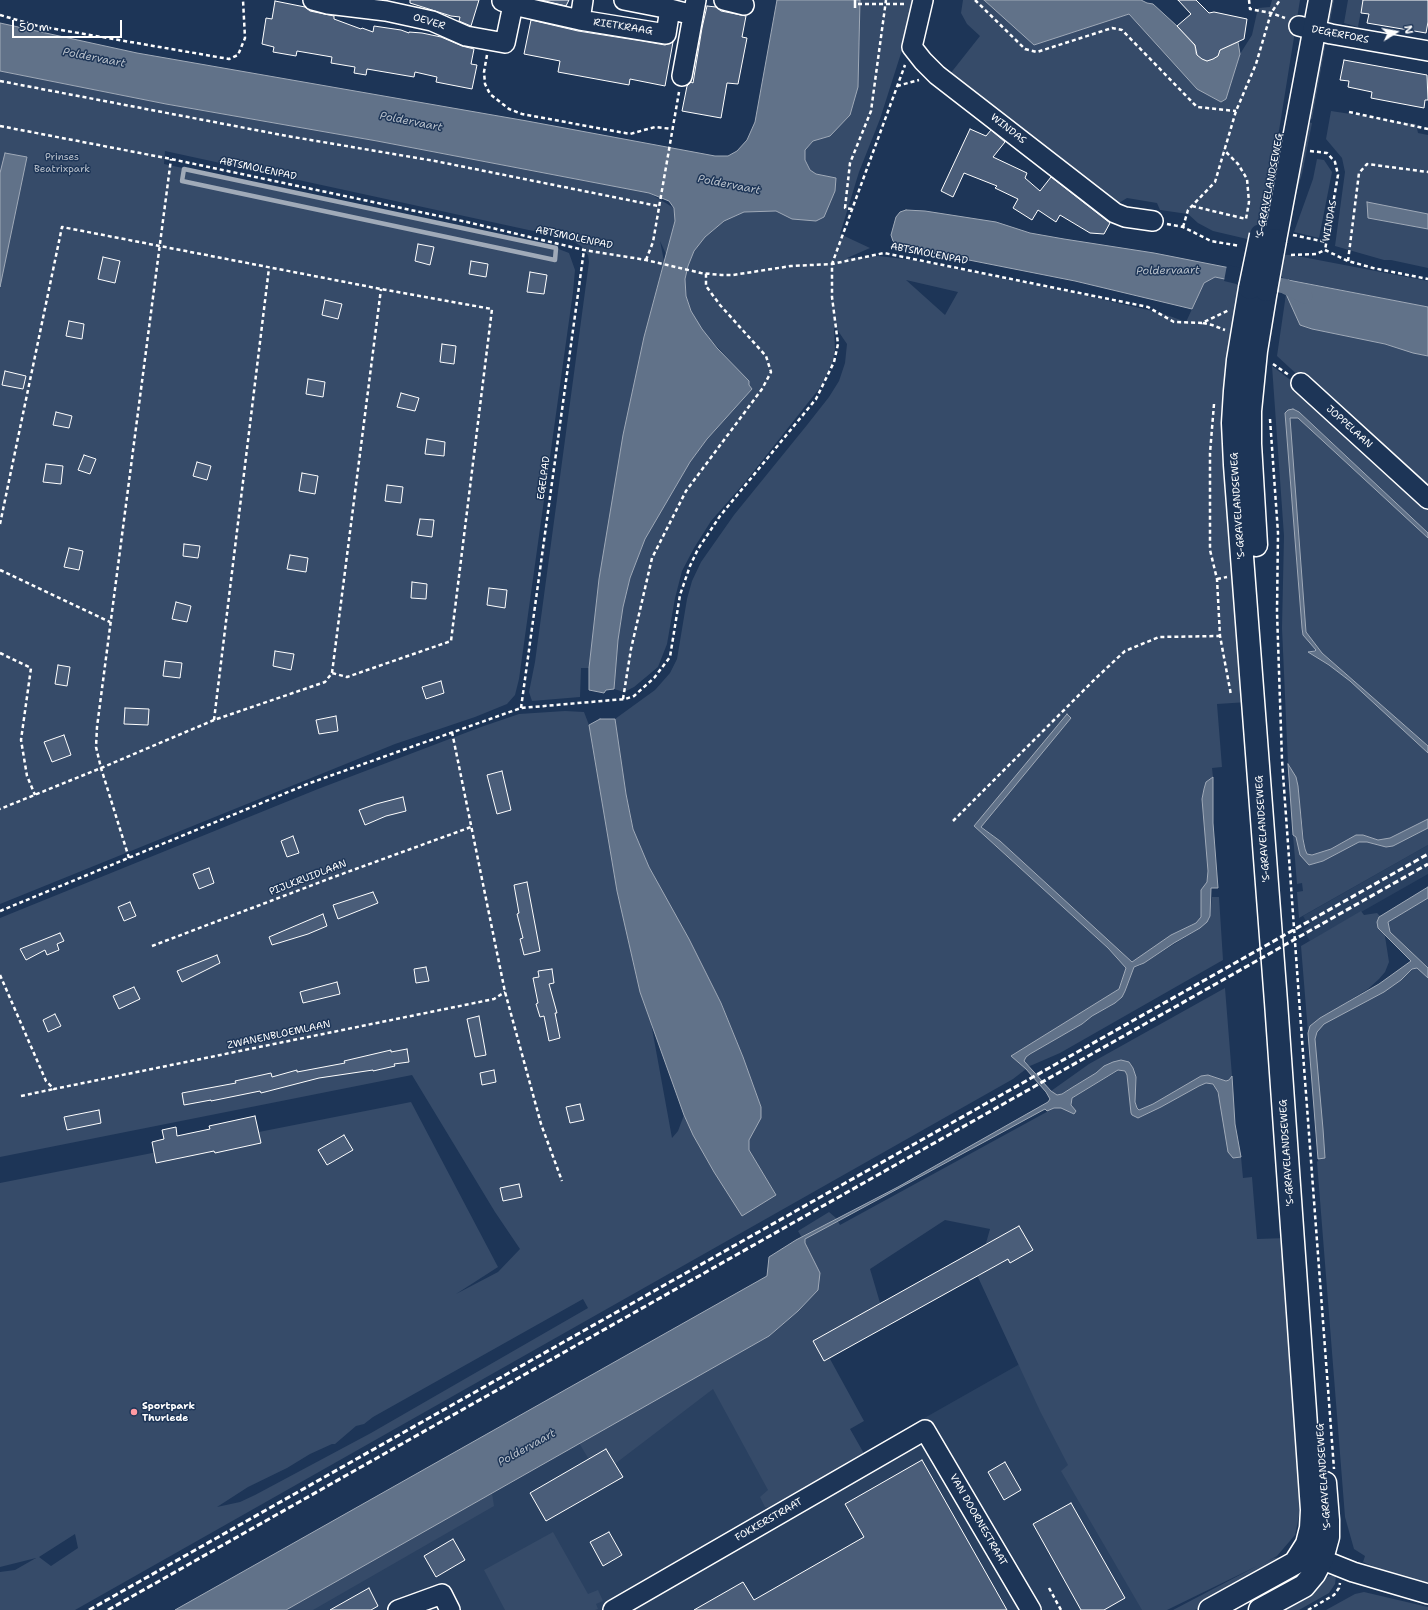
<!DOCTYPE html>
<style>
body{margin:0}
#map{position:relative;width:1428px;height:1610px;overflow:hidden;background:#1d3557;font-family:"Shantell Sans",sans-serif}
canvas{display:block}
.north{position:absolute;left:1376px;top:12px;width:40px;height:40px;-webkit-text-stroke:3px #1d3557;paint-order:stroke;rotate:79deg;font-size:11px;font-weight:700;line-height:16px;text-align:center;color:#fff}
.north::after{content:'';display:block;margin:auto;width:14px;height:18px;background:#fff;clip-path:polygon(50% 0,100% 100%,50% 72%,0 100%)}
.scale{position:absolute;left:12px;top:20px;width:110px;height:18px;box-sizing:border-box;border:2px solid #fff;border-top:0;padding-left:5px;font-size:12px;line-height:14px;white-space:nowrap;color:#fff;-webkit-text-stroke:3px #1d3557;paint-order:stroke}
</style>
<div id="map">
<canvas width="1428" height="1610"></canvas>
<div class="north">N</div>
<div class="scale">50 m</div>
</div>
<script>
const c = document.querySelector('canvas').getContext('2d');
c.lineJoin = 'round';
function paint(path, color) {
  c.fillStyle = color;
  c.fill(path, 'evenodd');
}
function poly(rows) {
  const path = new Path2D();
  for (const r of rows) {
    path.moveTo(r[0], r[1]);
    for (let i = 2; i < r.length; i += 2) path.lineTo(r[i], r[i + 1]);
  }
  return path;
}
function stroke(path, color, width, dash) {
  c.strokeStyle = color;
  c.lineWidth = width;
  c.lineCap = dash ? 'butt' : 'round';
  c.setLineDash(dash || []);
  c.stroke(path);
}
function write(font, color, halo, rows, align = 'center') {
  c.font = font + ' "Shantell Sans",sans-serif';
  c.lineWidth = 3;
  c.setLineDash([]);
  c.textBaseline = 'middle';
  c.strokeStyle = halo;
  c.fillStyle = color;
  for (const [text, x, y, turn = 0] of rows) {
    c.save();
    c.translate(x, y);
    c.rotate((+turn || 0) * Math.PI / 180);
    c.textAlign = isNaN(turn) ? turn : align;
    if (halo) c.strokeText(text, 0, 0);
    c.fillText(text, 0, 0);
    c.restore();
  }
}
paint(poly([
 [1428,845,1428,874,1310,941,1303,930,1309,926,1303,916],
 [706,1355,785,1497,1025,1361,1146,1610,254,1610]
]), '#2a4161');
paint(poly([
 [860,0,918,0,880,119,859,172,840,234,870,248,847,258,878,256,913,260,1062,290,1161,313,1186,322,1204,283,1215,277,1253,285,1248,702,1217,704,1222,767,1212,768,1213,777,1206,782,1204,789,1202,799,1208,871,1207,882,1201,890,1201,918,1196,923,1171,935,1132,963,1000,841,981,826,1071,718,974,826,1108,948,1126,968,1119,989,1012,1056,1026,1069,1013,1079,75,1610,0,1610,0,1572,15,1570,36,1558,0,1567,0,1183,411,1102,498,1267,456,1294,498,1272,520,1249,495,1212,412,1075,0,1157,0,918,318,789,481,727,519,714,565,711,584,712,589,725,617,891,640,992,651,1023,672,1138,678,1131,684,1115,693,1135,756,1164,749,1150,749,1140,761,1107,743,1057,721,1002,649,867,633,829,626,794,615,719,655,690,670,673,677,659,687,599,692,581,701,562,734,515,807,425,829,397,839,381,845,363,847,344,834,325,835,350,832,364,822,385,746,481,711,521,694,548,682,571,675,598,667,644,658,667,634,687,624,692,614,689,618,640,623,607,630,578,645,539,690,462,707,439,752,389,733,364,701,329,691,311,686,296,685,279,688,266,694,251,705,237,724,221,744,212,776,211,792,219,816,174,810,170,805,160,805,150,813,141,830,136,858,87],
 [906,280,958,292,945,315],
 [583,1299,588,1308,371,1433,255,1495,240,1502,217,1507,248,1487,287,1468,310,1454,332,1444,335,1444,356,1426,364,1424,373,1417],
 [75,1534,78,1548,51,1566,39,1557],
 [963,0,984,0,1034,45,1129,14,1197,89,1221,102,1226,99,1240,54,1252,35,1258,8,1270,7,1272,0,1300,0,1277,143,1260,242,1213,231,1198,223,1188,214,1160,210,1157,203,1127,198,1114,206,950,74,980,36,967,24,961,13],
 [1326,0,1334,0,1330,22,1324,17],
 [1348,0,1363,0,1358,27,1344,23],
 [1326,42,1312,119,1308,118,1307,122,1312,123,1302,174,1284,231,1318,46],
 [0,71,166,104,377,141,649,193,674,208,675,221,666,254,660,241,664,261,644,337,623,435,599,579,589,668,581,668,580,697,532,701,529,692,535,662,589,262,588,255,581,246,570,239,165,151,164,164,556,248,569,253,575,270,573,292,519,679,515,695,507,704,475,717,395,744,0,904],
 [1331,111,1416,124,1418,133,1428,135,1428,214,1368,203,1368,218,1428,229,1428,268,1391,260,1384,260,1335,246,1345,172,1342,158,1326,139],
 [1317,159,1324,160,1332,172,1319,238,1294,232,1313,179],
 [1258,254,1292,255,1428,281,1428,307,1281,278],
 [1286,294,1301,325,1312,329,1428,353,1428,495,1277,356],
 [1272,366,1301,388,1428,502,1428,533,1299,412,1285,413,1302,628,1303,635,1316,650,1309,652,1329,665,1350,681,1428,753,1428,819,1390,838,1378,840,1363,835,1356,835,1331,849,1312,855,1307,854,1305,849,1298,786,1296,777,1288,764,1282,628,1284,536],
 [1293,417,1298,418,1428,538,1428,746,1322,653,1306,632,1289,422,1290,418],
 [1428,828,1428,845,1299,918,1297,892,1303,891,1302,883,1297,884,1293,835,1296,837,1309,865,1323,861,1359,842,1367,842,1386,847,1393,846],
 [1212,897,1219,897,1223,960,1060,1053,1030,1066,1026,1064,1024,1061,1026,1057,1030,1054,1082,1024,1092,1016,1115,1003,1122,997,1125,991,1134,967,1139,966,1200,928,1210,916],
 [1428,898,1428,1587,1404,1580,1363,1562,1365,1556,1354,1549,1345,1517,1317,1162,1321,1157,1313,1043,1316,1030,1324,1023,1419,964,1384,930,1389,962,1385,972,1379,979,1368,989,1318,1020,1309,1034,1309,1045,1301,946,1361,911,1364,915,1377,913,1380,916,1383,924],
 [1225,988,1232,1076,1229,1080,1226,1081,1208,1075,1201,1076,1153,1104,1139,1110,1137,1108,1135,1102,1136,1077,1133,1068,1129,1062,1104,1066,1096,1073,1061,1094,1057,1095,1051,1091,1089,1064],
 [1121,1069,1125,1071,1127,1075,1131,1113,1138,1118,1161,1107,1199,1086,1206,1083,1213,1084,1216,1087,1233,1158,1241,1157,1243,1178,1252,1177,1257,1239,1287,1238,1300,1511,1295,1535,1277,1556,1264,1563,1274,1558,1294,1555,1225,1597,1195,1610,1173,1610,1257,1566,1167,1610,1142,1610,1061,1471,1068,1465,1040,1411,977,1275,990,1229,945,1220,870,1269,886,1323,830,1359,864,1421,850,1429,866,1457,774,1509,765,1507,760,1497,768,1490,713,1389,599,1476,579,1443,769,1336,798,1311,818,1290,805,1243,798,1231,829,1212,836,1218,840,1225,1054,1108,1061,1108,1074,1114,1071,1101,1072,1098],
 [492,1493,494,1506,313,1610,286,1610],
 [553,1532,588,1594,598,1590,603,1601,596,1604,598,1609,595,1610,505,1610,484,1570],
 [1303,1567,1303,1576,1266,1599,1260,1598,1259,1590],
 [1330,1576,1336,1576,1335,1584,1329,1593,1299,1610,1276,1610,1320,1579],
 [1364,1592,1428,1607,1428,1610,1326,1610,1355,1594]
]), '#364b69');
const water = poly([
 [777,0,860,0,858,87,850,115,830,136,813,141,805,150,805,160,810,170,816,174,836,178,835,191,824,217,816,221,792,219,776,211,744,212,724,221,705,237,694,251,688,266,685,279,686,296,691,311,702,329,717,348,749,381,749,385,752,389,707,439,690,462,645,539,630,578,623,607,618,640,614,689,606,690,604,693,589,690,589,668,599,579,623,435,644,337,675,221,674,208,669,201,649,193,377,141,166,104,0,71,0,23,137,53,527,121,715,156,728,156,737,151,747,140,755,122,777,0],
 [984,0,1141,0,1147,3,1153,4,1177,26,1195,46,1196,54,1202,59,1207,61,1213,59,1218,56,1220,50,1238,42,1240,54,1226,99,1221,102,1197,89,1129,14,1034,45,984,0],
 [5,153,27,157,0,287,0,173,5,153],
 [1367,202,1428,214,1428,229,1368,218,1367,202],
 [906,210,925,211,996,222,1030,233,1064,239,1154,253,1281,278,1253,285,1215,277,1204,283,1192,309,1075,281,898,246,893,241,891,235,896,217,900,212,906,210],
 [1288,280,1428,307,1428,356,1413,353,1385,344,1312,329,1300,325,1286,294,1288,280],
 [1293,409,1299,412,1428,533,1428,538,1298,418,1290,418,1306,632,1322,653,1428,746,1428,753,1350,681,1329,665,1308,652,1315,651,1316,650,1303,635,1302,628,1285,413,1288,410,1293,409],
 [1067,714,1071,718,981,827,1000,841,1132,962,1171,935,1196,923,1201,917,1201,890,1207,882,1208,871,1202,799,1204,789,1206,782,1213,777,1213,823,1218,888,1211,888,1210,916,1207,922,1200,928,1174,943,1144,963,1134,967,1125,991,1122,997,1115,1003,1092,1016,1082,1024,1030,1054,1026,1057,1024,1061,1051,1091,1057,1095,1062,1094,1073,1087,1096,1073,1104,1066,1113,1062,1121,1060,1129,1062,1133,1068,1136,1077,1135,1102,1137,1108,1139,1110,1153,1104,1201,1076,1208,1075,1226,1081,1229,1080,1232,1076,1235,1124,1241,1157,1233,1158,1228,1152,1218,1092,1213,1084,1206,1083,1199,1086,1161,1107,1138,1118,1132,1115,1131,1113,1127,1075,1125,1071,1118,1070,1072,1098,1071,1105,1076,1111,1074,1114,1061,1108,1054,1108,1047,1111,1045,1109,805,1239,805,1243,820,1273,818,1290,798,1311,769,1336,286,1610,175,1610,767,1276,769,1257,796,1240,898,1187,1048,1102,1050,1099,1046,1092,1026,1069,1011,1056,1119,989,1126,968,1108,948,974,826,1067,714],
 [600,719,615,719,626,794,633,829,649,867,689,939,721,1003,743,1057,761,1107,761,1118,749,1140,749,1150,776,1195,742,1216,714,1172,693,1135,684,1115,640,992,617,891,589,725,600,719],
 [1288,764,1296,777,1298,786,1303,839,1305,849,1307,854,1312,855,1331,849,1356,835,1363,835,1378,840,1390,838,1428,819,1428,828,1393,846,1386,847,1367,842,1359,842,1323,861,1309,865,1300,855,1296,837,1293,835,1288,764],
 [1428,887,1428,898,1388,922,1390,932,1428,968,1428,978,1417,968,1412,969,1401,980,1384,992,1324,1024,1317,1032,1315,1039,1323,1129,1325,1158,1318,1159,1308,1033,1310,1026,1320,1018,1379,984,1411,961,1378,928,1377,922,1379,917,1428,887]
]);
paint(water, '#617289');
stroke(water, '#a0aab8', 1);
paint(poly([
 [1227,265,1281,276,1283,278,1280,292,1278,294,1224,281]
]), '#1d3557');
stroke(poly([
 [184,169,556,248,555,260,182,181,184,169]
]), '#a0aab8', 4.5);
stroke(poly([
 [1260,281,1284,286,1305,296]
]), '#617289', 15);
const building = poly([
 [410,0,479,0,471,26,459,21,460,17,451,16,410,3,410,0],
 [541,0,569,0,566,6,541,0],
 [1178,0,1196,0,1209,13,1214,12,1247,19,1244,39,1220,50,1218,56,1213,59,1207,61,1202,59,1197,55,1195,45,1177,26,1191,14,1178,0],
 [1363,0,1428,0,1428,22,1426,33,1367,23,1369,14,1361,13,1363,0],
 [275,1,305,7,310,11,334,16,334,19,361,29,362,28,373,32,374,26,401,30,409,33,409,32,422,33,441,37,462,46,474,49,471,64,477,65,472,89,436,82,437,77,415,72,414,77,367,69,366,75,354,73,355,67,331,63,332,57,297,51,296,56,273,52,274,47,262,44,266,18,272,19,275,1],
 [707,6,716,7,721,11,746,16,742,37,747,38,738,84,727,83,721,118,682,111,687,86,691,82,693,83,702,28,707,6],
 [531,20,578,31,642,41,665,45,673,42,665,86,630,79,629,85,558,72,560,61,524,54,531,20],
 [1344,60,1427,75,1428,100,1425,100,1424,108,1371,98,1372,92,1348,87,1349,81,1340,80,1344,60],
 [970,129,986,136,991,130,1005,142,993,157,1027,173,1025,178,1040,191,1051,177,1110,223,1104,234,1090,233,1060,215,1056,222,1038,210,1032,220,1013,208,1018,199,995,188,997,186,964,173,953,197,941,191,970,129],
 [418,244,434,247,430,265,415,261,418,244],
 [103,257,120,261,115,283,98,279,103,257],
 [471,261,488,264,486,277,469,274,471,261],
 [530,272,547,275,544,294,527,292,530,272],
 [325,300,342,304,338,319,322,315,325,300],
 [69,321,84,324,82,339,66,336,69,321],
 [442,344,456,346,454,364,440,362,442,344],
 [5,371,26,376,23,389,2,385,5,371],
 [308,379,325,382,323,397,306,394,308,379],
 [401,393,419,398,415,411,397,407,401,393],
 [56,412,72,416,69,428,53,425,56,412],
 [427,439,445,442,444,456,425,454,427,439],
 [84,455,96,459,90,474,78,470,84,455],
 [197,462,211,466,207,480,193,476,197,462],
 [46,464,63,466,61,484,43,482,46,464],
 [302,473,318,476,315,494,299,491,302,473],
 [387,485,403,487,401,503,385,501,387,485],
 [420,519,434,520,432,537,417,535,420,519],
 [184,544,200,546,198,558,183,556,184,544],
 [69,548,83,551,79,570,64,567,69,548],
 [290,555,308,558,306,572,287,569,290,555],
 [412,582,427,584,426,599,411,598,412,582],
 [489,588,507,590,505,608,487,605,489,588],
 [176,602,191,606,187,622,172,619,176,602],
 [275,651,294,654,291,670,273,666,275,651],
 [165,661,182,663,180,678,163,676,165,661],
 [58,665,70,667,67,686,55,684,58,665],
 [441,681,444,693,426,699,422,687,441,681],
 [125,708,149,709,148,725,124,724,125,708],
 [336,716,338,731,319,734,316,720,336,716],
 [64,735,71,755,52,762,44,742,64,735],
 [502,771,511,810,497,814,487,775,502,771],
 [403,797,406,811,386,816,365,825,359,810,376,804,403,797],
 [293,836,299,853,287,857,281,841,293,836],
 [209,868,214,883,199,889,193,874,209,868],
 [527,882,540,951,524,955,520,939,523,938,517,914,519,913,514,885,527,882],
 [373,892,378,903,338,919,333,905,373,892],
 [130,902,136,916,124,921,118,907,130,902],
 [323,914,327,926,308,934,272,945,269,937,323,914],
 [60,933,64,941,57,944,59,950,47,955,45,950,26,960,20,949,60,933],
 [217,955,220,963,182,982,177,971,217,955],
 [426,967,429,981,416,983,414,969,426,967],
 [552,969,554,983,549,984,557,1013,555,1013,560,1038,549,1041,544,1016,540,1017,536,1004,538,1003,533,978,539,977,538,971,552,969],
 [337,982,340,994,303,1003,300,992,337,982],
 [134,987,140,999,119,1009,113,996,134,987],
 [55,1014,61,1026,48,1032,43,1020,55,1014],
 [479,1016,486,1055,475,1057,467,1019,479,1016],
 [407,1049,409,1062,394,1064,395,1066,373,1071,373,1070,319,1078,261,1093,260,1091,211,1101,211,1100,184,1105,182,1093,236,1083,235,1081,271,1073,272,1077,297,1070,297,1072,345,1063,344,1061,391,1050,391,1052,407,1049],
 [494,1070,496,1082,482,1085,480,1073,494,1070],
 [580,1104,584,1120,570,1123,566,1107,580,1104],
 [99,1110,101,1123,67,1130,64,1117,99,1110],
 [255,1116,261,1143,215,1153,214,1151,156,1163,152,1142,164,1139,162,1130,176,1127,177,1136,210,1129,209,1126,255,1116],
 [344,1135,353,1150,327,1165,318,1150,344,1135],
 [519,1184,522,1197,503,1201,500,1188,519,1184],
 [1019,1226,1033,1250,1010,1263,1008,1259,824,1361,813,1341,1019,1226],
 [606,1449,623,1477,546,1521,530,1493,606,1449],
 [922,1460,1007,1610,694,1610,743,1582,754,1600,864,1537,845,1504,922,1460],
 [1005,1462,1021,1490,1004,1500,988,1472,1005,1462],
 [1071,1503,1125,1598,1104,1610,1081,1610,1033,1524,1071,1503],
 [609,1532,622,1555,603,1566,590,1542,609,1532],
 [453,1539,465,1560,436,1577,424,1556,453,1539],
 [369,1588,378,1606,371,1610,330,1610,369,1588]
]);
paint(building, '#4a5d79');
stroke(building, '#fff', 1);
const minor = poly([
 [313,0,328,4,386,11,432,21,466,36,505,43,513,5],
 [624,0,670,9],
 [724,0,744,5],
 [923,0,912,47,923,61,937,75,1115,213,1125,217,1153,221],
 [502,1,513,5,580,20,666,34,670,9,693,15],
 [580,20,583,0],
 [1299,26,1331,34,1428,51],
 [682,76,696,0],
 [1301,383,1428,499],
 [1308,1554,1353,1572,1428,1594],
 [398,1610,442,1594,450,1610],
 [613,1610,925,1430,1031,1610]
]);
const major = poly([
 [1275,240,1320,0],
 [1256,545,1250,444,1250,411,1256,351,1266,290],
 [1210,1610,1295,1563,1307,1544,1311,1528,1312,1510,1276,1002,1235,465,1233,423,1235,391,1238,360,1250,288],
 [1260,1610,1304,1586,1314,1574,1322,1559,1328,1537,1328,1520,1325,1483]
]);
stroke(minor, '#fff', 22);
stroke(major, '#fff', 25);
stroke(poly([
 [855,0,855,4,906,4],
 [975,0,1025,49,1037,52,1112,28,1122,30,1197,107,1236,111],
 [1249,0,1250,9,1271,13,1285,18],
 [855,4,855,11],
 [0,15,38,26,229,59,238,55,245,38,243,0],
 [487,55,484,72,485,84,490,94,509,109,522,114,630,134,655,127,672,129],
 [0,81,287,136,435,161,658,206],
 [897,86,919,80],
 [1349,112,1428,129],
 [0,126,171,159,467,222,584,250,646,260,701,273,721,275,733,275,791,266,832,264,884,253,1148,307,1174,322,1202,323,1229,310],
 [1310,151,1327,153,1335,162,1338,175,1325,250],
 [1192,206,1246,219,1249,202,1247,179,1238,164,1224,150],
 [852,209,845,208,850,163,871,111,886,0],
 [1167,224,1183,227,1211,241,1240,246],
 [1183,227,1188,210,1215,182,1236,111,1256,64,1271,13,1280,0],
 [1293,235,1326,242],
 [1325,250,1348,261,1373,268,1428,279],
 [1291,255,1316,254,1325,250],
 [646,260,653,242,679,92],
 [1348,261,1359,173,1367,164,1428,172],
 [1203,323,1212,325,1225,330],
 [1273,364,1289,375],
 [1214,404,1210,453,1210,550,1217,579,1220,636,1231,695],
 [1270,419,1278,533,1277,612,1282,760,1302,1040,1334,1469],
 [0,524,62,227,381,289,492,309,451,641,347,677,332,673,325,682,214,720,101,768,0,809],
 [0,570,110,622],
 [1217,579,1227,577],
 [0,653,31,668,21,740,27,776,35,795],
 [332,673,381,289],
 [623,699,631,649,652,558,686,491,762,389,771,372,766,356,720,305,706,286,706,273],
 [521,708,584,250],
 [214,720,269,268],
 [452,732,505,992,541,1124,562,1181],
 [953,821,1095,679,1125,651,1159,637,1220,636],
 [129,858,101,768,96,747,97,727,171,159],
 [0,911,310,783,504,714,521,708,625,699,634,696,654,678,670,657,680,595,690,566,698,549,720,516,816,399,834,362,838,344,832,297,832,264,905,65],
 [152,946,331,878,471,827],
 [0,975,46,1081,54,1089,494,999,505,992],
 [21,1096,54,1089],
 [1049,1588,1061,1610],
 [1308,1610,1334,1595,1339,1588,1340,1583]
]), '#fff', 2.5, [4, 3]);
stroke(minor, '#1d3557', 19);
stroke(major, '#1d3557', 22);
stroke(poly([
 [89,1610,1428,854],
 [108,1610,1428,864]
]), '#fff', 3, [6, 3]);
const majorBridge = poly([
 [1250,288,1261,235],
 [1266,290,1275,240]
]);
stroke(majorBridge, '#fff', 25, []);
stroke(majorBridge, '#1d3557', 22);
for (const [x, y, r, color] of [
 [134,1412,4,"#ff9aa2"]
]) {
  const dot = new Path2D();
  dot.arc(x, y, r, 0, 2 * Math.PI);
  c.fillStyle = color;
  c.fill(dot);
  stroke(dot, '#1d3557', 1.5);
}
write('10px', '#fff', '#1d3557', [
 ["OEVER",429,22,17],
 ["RIETKRAAG",623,27,9],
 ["DEGERFORS",1340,35,11],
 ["WINDAS",1008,129,38],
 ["ABTSMOLENPAD",258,169,12],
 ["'S-GRAVELANDSEWEG",1270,186,-79],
 ["WINDAS",1330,221,-80],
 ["ABTSMOLENPAD",574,238,12],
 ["ABTSMOLENPAD",929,254,11],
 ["JOPPELAAN",1349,427,42],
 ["EGELPAD",544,478,-82],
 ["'S-GRAVELANDSEWEG",1238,506,-94],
 ["'S-GRAVELANDSEWEG",1263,829,-94],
 ["PIJLKRUIDLAAN",308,878,-21],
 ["ZWANENBLOEMLAAN",279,1035,-12],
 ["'S-GRAVELANDSEWEG",1287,1153,-94],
 ["'S-GRAVELANDSEWEG",1324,1477,-94],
 ["FOKKERSTRAAT",769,1520,-30],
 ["VAN DOORNESTRAAT",978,1520,60]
]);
write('10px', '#b9c0ca', '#1d3557', [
 ["Prinses",62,157],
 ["Beatrixpark",62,169]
]);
write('bold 10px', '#fff', '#1d3557', [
 ["Sportpark",142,1406],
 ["Thurlede",142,1418]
], 'left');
write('italic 11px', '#b8c0ca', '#1d3557', [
 ["Poldervaart",94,58,11],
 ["Poldervaart",411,122,11],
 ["Poldervaart",729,185,11],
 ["Poldervaart",1168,271,-1],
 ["Poldervaart",527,1448,-29]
]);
</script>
